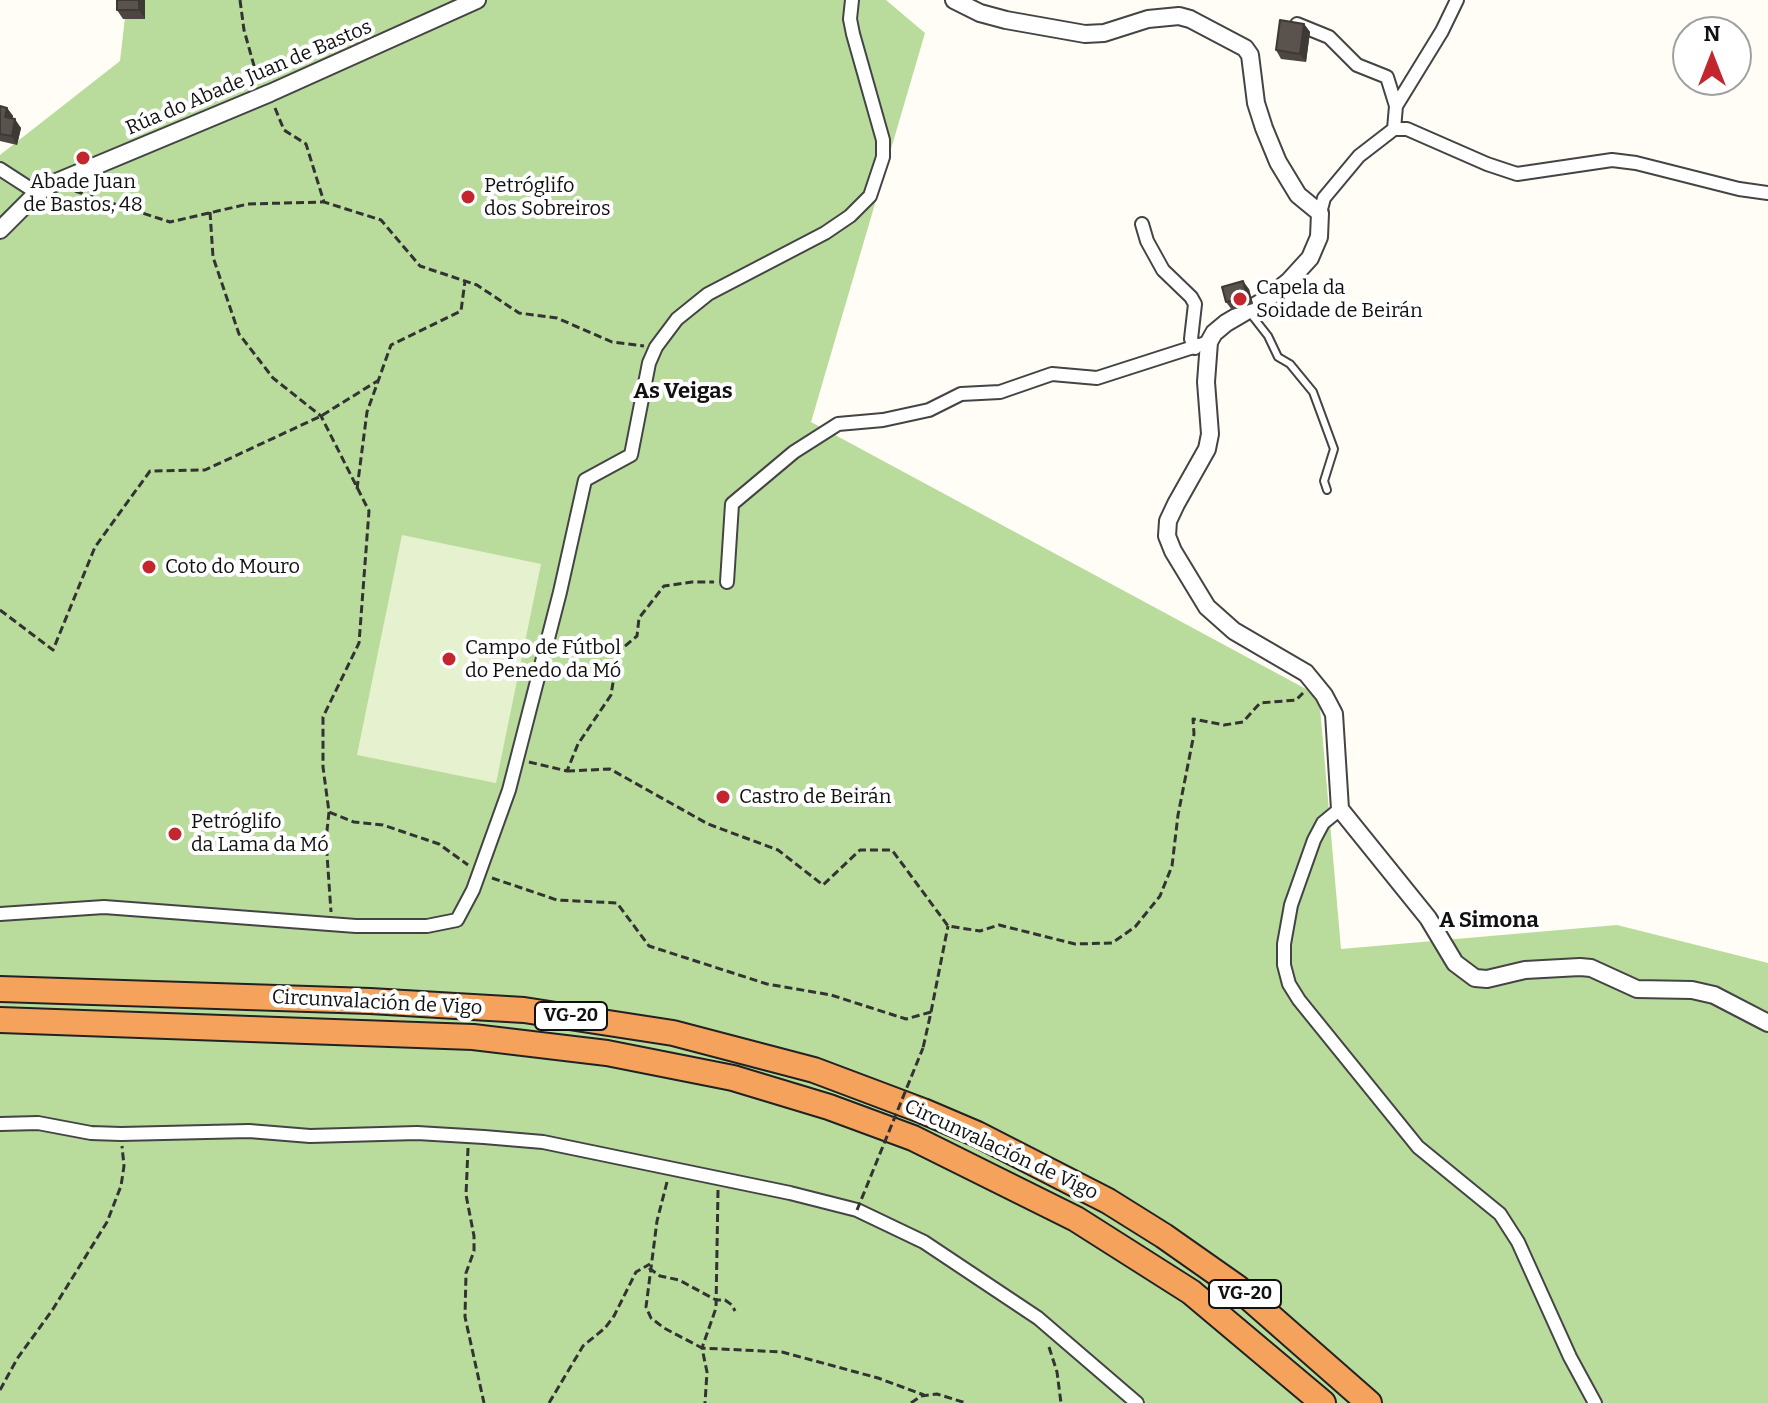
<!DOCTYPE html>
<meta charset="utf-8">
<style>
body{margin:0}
#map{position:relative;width:1768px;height:1403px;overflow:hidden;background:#fffdf5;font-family:Bitter,serif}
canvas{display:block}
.north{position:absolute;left:1672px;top:16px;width:80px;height:80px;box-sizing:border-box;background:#fff;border:2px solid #a0a0a0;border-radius:50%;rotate:0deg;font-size:22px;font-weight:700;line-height:32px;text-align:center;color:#111}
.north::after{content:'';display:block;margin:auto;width:28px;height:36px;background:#c4262e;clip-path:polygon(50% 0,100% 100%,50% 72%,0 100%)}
</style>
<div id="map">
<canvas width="1768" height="1403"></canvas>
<div class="north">N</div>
</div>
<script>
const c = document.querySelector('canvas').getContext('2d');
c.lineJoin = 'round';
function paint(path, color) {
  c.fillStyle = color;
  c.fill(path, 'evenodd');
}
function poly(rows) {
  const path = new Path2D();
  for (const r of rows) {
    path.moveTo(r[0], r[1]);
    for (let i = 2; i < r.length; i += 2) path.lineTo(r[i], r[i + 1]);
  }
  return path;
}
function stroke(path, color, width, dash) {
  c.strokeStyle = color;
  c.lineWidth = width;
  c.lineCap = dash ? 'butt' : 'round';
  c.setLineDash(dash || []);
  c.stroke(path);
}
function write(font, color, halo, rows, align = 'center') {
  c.font = font + ' Bitter,serif';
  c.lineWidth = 8;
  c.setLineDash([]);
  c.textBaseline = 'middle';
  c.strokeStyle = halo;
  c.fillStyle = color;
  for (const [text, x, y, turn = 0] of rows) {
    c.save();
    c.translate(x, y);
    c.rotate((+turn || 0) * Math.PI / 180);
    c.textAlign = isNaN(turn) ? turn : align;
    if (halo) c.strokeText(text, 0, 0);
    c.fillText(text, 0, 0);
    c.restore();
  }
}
paint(poly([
 [127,0,886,0,925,33,811,422,1319,696,1341,949,1617,925,1768,963,1768,1403,0,1403,0,155,120,61]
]), '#b9dc9c');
paint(poly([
 [402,535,541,564,496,783,357,755]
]), '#e6f2cf');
const service = poly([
 [1250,313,1268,336,1278,357,1290,364,1313,392,1334,449,1324,481,1327,490]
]);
const minor = poly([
 [1297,24,1329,37,1357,65,1387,77,1396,106],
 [1394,129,1396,106,1442,31,1457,0],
 [0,169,37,193],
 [1320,213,1324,198,1359,156,1394,129,1407,129,1487,164,1517,174,1612,160,1636,163,1739,189,1768,193],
 [1142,224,1147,241,1163,270,1191,297,1195,304,1191,339,1195,348],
 [727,582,732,504,794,452,838,424,883,420,929,410,961,394,1000,392,1052,374,1097,378,1209,342],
 [1340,809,1323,823,1314,840,1291,905,1284,944,1284,965,1289,984,1299,1000,1418,1147,1500,1214,1518,1242,1570,1357,1595,1403],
 [0,914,104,907,356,926,427,926,457,920,473,890,509,790,560,592,585,480,631,455,649,363,656,347,677,319,708,294,825,233,850,216,870,196,883,157,883,140,853,34,850,19,852,0],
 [0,1124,38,1123,91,1133,121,1134,249,1131,310,1136,417,1133,484,1137,543,1142,790,1193,857,1210,924,1242,1038,1318,1137,1403]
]);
const tertiary = poly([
 [954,0,980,13,1006,20,1085,34,1104,33,1148,19,1179,16,1190,19,1245,48,1250,55,1256,103,1264,128,1278,162,1298,195,1320,213,1319,237,1310,258,1289,281,1267,299,1226,323,1214,333,1209,342,1206,382,1210,434,1207,449,1176,504,1168,521,1167,536,1173,551,1207,607,1234,631,1306,673,1324,695,1334,714,1340,809,1428,918,1455,963,1475,978,1487,979,1525,970,1580,967,1591,968,1637,989,1692,990,1714,995,1768,1023],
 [0,230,37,193,52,184,270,93,477,0]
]);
const motorway = poly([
 [0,989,370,1001,524,1010,673,1033,814,1070,923,1111,977,1134,1108,1201,1164,1236,1238,1288,1369,1403],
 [0,1020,473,1037,607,1053,733,1078,829,1107,913,1138,1076,1219,1191,1292,1323,1403]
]);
stroke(service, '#444', 10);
stroke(minor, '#444', 16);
stroke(tertiary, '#444', 20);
stroke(motorway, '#222', 28);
stroke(poly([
 [240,0,244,30,258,80],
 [275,108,284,130,306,144,324,202,381,220,420,266,477,285,519,313,557,318,612,342,644,346],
 [75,191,170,222,248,204,324,202],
 [210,212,213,257,239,334,273,378,321,416,369,511,359,643,323,717,323,767,329,812,354,822,383,825,439,844,468,865],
 [357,489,367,412,391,345,461,311,465,281],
 [0,610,53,650,95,547,150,471,205,470,321,416,379,380],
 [529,762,567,771,578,744,611,695,618,652,637,636,639,618,664,586,692,582,714,582],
 [567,771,610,769,708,824,778,850,823,885,860,850,892,850,948,926,980,931,999,925,1075,944,1112,943,1135,927,1160,896,1172,866,1178,815,1194,734,1193,719,1224,725,1243,722,1260,703,1296,700,1303,693],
 [329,812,326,840,331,912],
 [492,878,557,900,617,903,649,946,767,984,831,995,906,1019,931,1012,923,1048],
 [931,1012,948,926],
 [468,1148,466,1195,474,1236,474,1251,466,1273,465,1317,484,1403],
 [667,1182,657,1221,646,1307,651,1318,664,1328,702,1348,707,1372,705,1403],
 [718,1190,716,1308,702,1348,782,1352,878,1378,924,1395],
 [649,1268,660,1276,679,1280,716,1300,725,1300,732,1305,735,1311],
 [1049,1347,1057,1372,1061,1403],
 [0,1390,17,1359,53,1309,107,1222,121,1186,124,1166,122,1146],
 [549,1403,583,1346,605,1328,614,1316,636,1272,650,1264],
 [911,1403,921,1396,937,1394,966,1403]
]), '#333', 3, [8, 4]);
stroke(service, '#fff', 6);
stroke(minor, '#fff', 12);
stroke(tertiary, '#fff', 16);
stroke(motorway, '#f5a25d', 24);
stroke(poly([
 [857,1210,923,1048]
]), '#333', 3, [8, 4]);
paint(poly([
 [117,0,145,0,145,19,123,19,117,10],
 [1304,24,1310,32,1306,62,1281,59,1276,50],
 [0,106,7,108,13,116,12,119,21,128,17,145,0,141],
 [1249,289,1253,304,1232,310,1226,302]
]), '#4d4742');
paint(poly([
 [139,0,145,0,145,19,139,10],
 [1304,24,1310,32,1306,62,1300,54],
 [7,108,13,116,11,125,5,117],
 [15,119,21,128,17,145,12,136],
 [1243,281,1249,289,1253,304,1247,296]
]), '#3f3936');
const building = poly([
 [117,0,139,0,139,10,117,10,117,0],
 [1280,20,1304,24,1300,54,1276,50,1280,20],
 [0,106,7,108,5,117,15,119,12,136,0,134,0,106],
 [1243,281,1247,296,1226,302,1222,287,1243,281]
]);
paint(building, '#5a524d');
stroke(building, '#3f3936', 2);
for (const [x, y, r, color] of [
 [83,158,8,"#c4262e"],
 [468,197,8,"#c4262e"],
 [1240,299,8,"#c4262e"],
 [149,567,8,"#c4262e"],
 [449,659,8,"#c4262e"],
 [723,797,8,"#c4262e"],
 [175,834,8,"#c4262e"]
]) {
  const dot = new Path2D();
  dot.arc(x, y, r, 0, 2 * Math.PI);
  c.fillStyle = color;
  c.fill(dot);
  stroke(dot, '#fff', 3);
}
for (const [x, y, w] of [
 [571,1016,72],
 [1245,1294,72]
]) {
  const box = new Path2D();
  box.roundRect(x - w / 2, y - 14, w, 28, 6);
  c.fillStyle = '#fff';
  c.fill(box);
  stroke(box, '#111', 2);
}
write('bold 18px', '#111', null, [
 ["VG-20",571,1016],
 ["VG-20",1245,1294]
]);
write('20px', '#111', '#fff', [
 ["Rúa do Abade Juan de Bastos",249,78,-23],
 ["Circunvalación de Vigo",377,1003,3],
 ["Circunvalación de Vigo",1001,1150,25]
]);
write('20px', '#111', '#fff', [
 ["Abade Juan",83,182,"center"],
 ["de Bastos, 48",83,205,"center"],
 ["Petróglifo",484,186],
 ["dos Sobreiros",484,209],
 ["Capela da",1256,288],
 ["Soidade de Beirán",1256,311],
 ["Coto do Mouro",165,567],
 ["Campo de Fútbol",465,648],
 ["do Penedo da Mó",465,671],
 ["Castro de Beirán",739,797],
 ["Petróglifo",191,822],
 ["da Lama da Mó",191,845]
], 'left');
write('bold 22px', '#111', '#fff', [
 ["As Veigas",683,392],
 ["A Simona",1489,921]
]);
</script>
